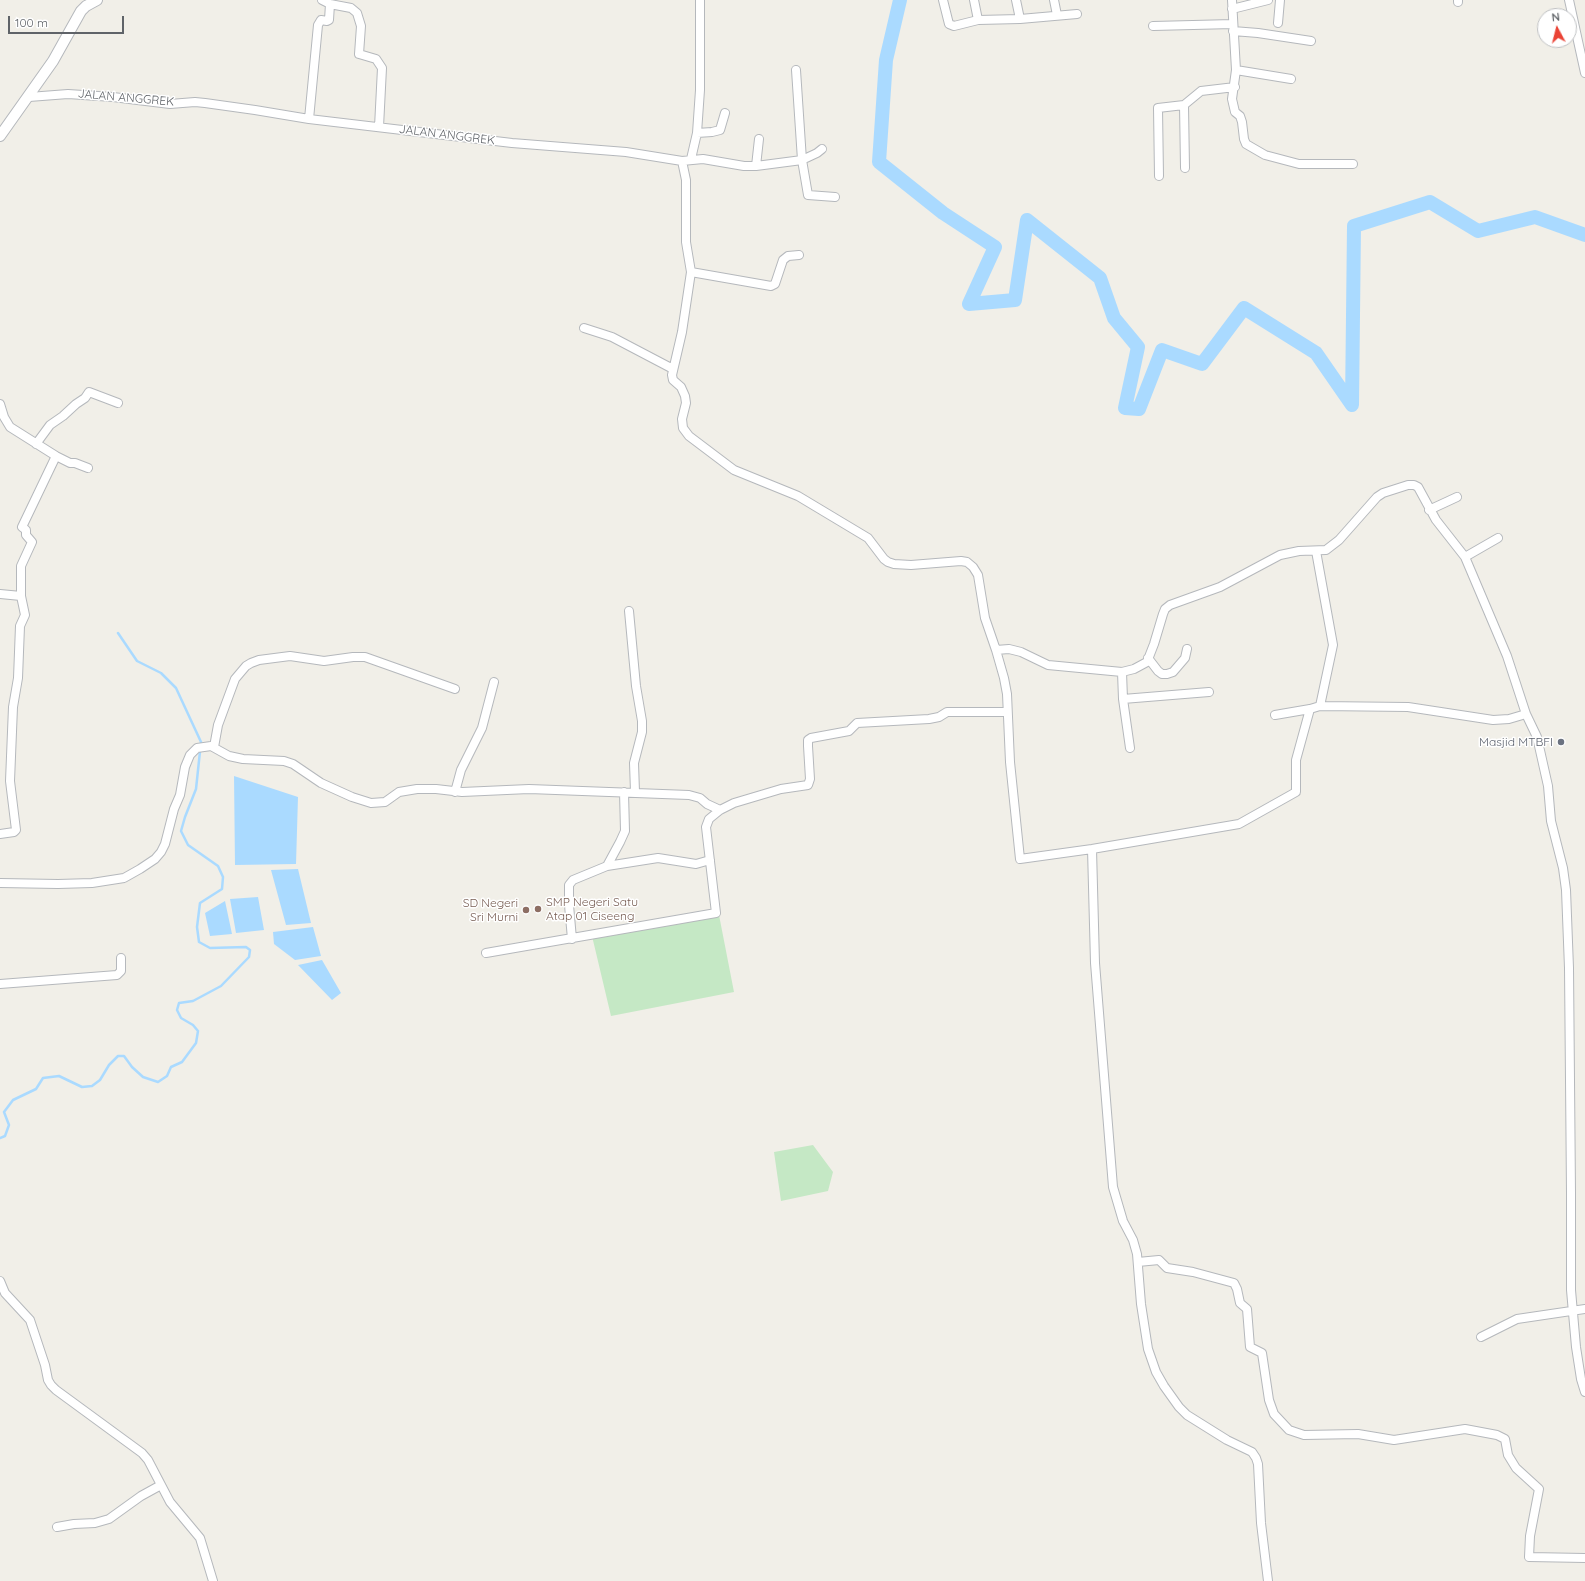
<!DOCTYPE html>
<style>
body{margin:0}
#map{position:relative;width:1585px;height:1581px;overflow:hidden;background:#f1efe8;font-family:Quicksand,sans-serif}
canvas{display:block}
.north{position:absolute;left:1537px;top:8px;width:40px;height:40px;box-sizing:border-box;background:#fff;border:1px solid #bfc1c3;border-radius:50%;rotate:353deg;font-size:11px;font-weight:700;line-height:16px;text-align:center;color:#5f6368}
.north::after{content:'';display:block;margin:auto;width:14px;height:18px;background:#ea4335;clip-path:polygon(50% 0,100% 100%,50% 72%,0 100%)}
.scale{position:absolute;left:8px;top:16px;width:116px;height:18px;box-sizing:border-box;border:2px solid #5f6368;border-top:0;padding-left:5px;font-size:12px;line-height:14px;white-space:nowrap;color:#5f6368;-webkit-text-stroke:3px #fff;paint-order:stroke}
</style>
<div id="map">
<canvas width="1585" height="1581"></canvas>
<div class="north">N</div>
<div class="scale">100 m</div>
</div>
<script>
const c = document.querySelector('canvas').getContext('2d');
c.lineJoin = 'round';
function paint(path, color) {
  c.fillStyle = color;
  c.fill(path, 'evenodd');
}
function poly(rows) {
  const path = new Path2D();
  for (const r of rows) {
    path.moveTo(r[0], r[1]);
    for (let i = 2; i < r.length; i += 2) path.lineTo(r[i], r[i + 1]);
  }
  return path;
}
function stroke(path, color, width, dash) {
  c.strokeStyle = color;
  c.lineWidth = width;
  c.lineCap = dash ? 'butt' : 'round';
  c.setLineDash(dash || []);
  c.stroke(path);
}
function write(font, color, halo, rows, align = 'center') {
  c.font = font + ' Quicksand,sans-serif';
  c.lineWidth = 3;
  c.setLineDash([]);
  c.textBaseline = 'middle';
  c.strokeStyle = halo;
  c.fillStyle = color;
  for (const [text, x, y, turn = 0] of rows) {
    c.save();
    c.translate(x, y);
    c.rotate((+turn || 0) * Math.PI / 180);
    c.textAlign = isNaN(turn) ? turn : align;
    if (halo) c.strokeText(text, 0, 0);
    c.fillText(text, 0, 0);
    c.restore();
  }
}
paint(poly([
 [719,915,734,992,611,1016,592,936],
 [813,1145,833,1172,828,1191,781,1201,774,1152]
]), '#c5e8c5');
paint(poly([
 [234,776,298,797,296,864,235,865],
 [298,869,311,923,286,925,271,870],
 [258,897,264,930,236,933,230,899],
 [225,901,232,934,210,936,205,913],
 [313,927,321,956,295,960,274,944,273,932],
 [322,960,341,993,332,1000,298,965]
]), '#aadaff');
stroke(poly([
 [0,1138,5,1136,9,1125,4,1112,13,1100,36,1089,43,1078,59,1076,82,1087,92,1086,100,1080,109,1065,118,1056,124,1056,132,1067,143,1077,158,1082,167,1076,171,1067,182,1062,196,1043,198,1031,193,1025,181,1018,177,1010,179,1003,193,1001,221,986,249,957,250,950,246,947,210,948,199,942,197,927,200,903,222,889,223,877,218,866,188,845,181,831,185,817,196,789,201,742,176,688,161,673,137,661,118,633]
]), '#aadaff', 2.5);
stroke(poly([
 [900,0,886,60,879,162,943,213,995,247,969,304,1015,300,1027,220,1100,278,1114,318,1138,347,1125,408,1139,409,1162,350,1202,364,1244,308,1316,353,1352,405,1354,226,1430,202,1478,231,1535,217,1585,235]
]), '#aadaff', 14);
const minor = poly([
 [322,0,330,4,351,8,357,13,361,26,359,54,376,59,382,68,379,127],
 [943,0,949,24,954,26,978,20,1020,19,1077,14],
 [974,0,978,20],
 [1016,0,1020,19],
 [1054,0,1057,15],
 [1232,0,1236,70,1232,99,1235,112,1240,116,1242,122,1244,139,1246,144,1265,155,1299,164,1353,164],
 [1458,0,1458,2],
 [1569,0,1585,73],
 [1232,9,1268,0],
 [1278,23,1280,0],
 [1153,26,1233,24],
 [1233,31,1258,33,1311,41],
 [796,70,802,160,817,153,822,149],
 [1236,70,1291,79],
 [29,97,68,94,113,97,170,104,195,102,205,103,255,110,309,119,512,143,626,152,682,161,703,159,744,166,756,166,802,160,808,195,835,197],
 [1184,105,1185,168],
 [309,119,318,25,321,20,327,21,329,20,330,4],
 [697,133,700,90,700,0],
 [691,159,697,133,712,132,720,130,725,113],
 [682,161,686,180,686,242,691,272,682,332,672,375,673,380,681,387,685,396,686,403,682,419,683,428,689,436,734,470,798,496,868,538,884,559,888,562,894,564,911,565,961,561,967,562,973,567,978,575,985,618,996,650,1004,678,1007,694,1010,762,1020,859,1092,849,1239,824,1296,792,1296,760,1310,709],
 [756,166,759,139],
 [1159,176,1158,108,1184,105,1201,91,1235,87],
 [691,272,771,286,775,284,783,260,788,256,799,255],
 [584,328,612,337,673,369],
 [0,404,4,417,10,427,56,456,70,463,75,463,88,468],
 [36,444,50,425,63,416,76,404,85,398,89,392,118,403],
 [1429,510,1457,497],
 [1498,538,1465,557,1507,656,1526,714,1537,737,1548,786,1551,821,1563,868,1566,890,1569,968,1571,1193,1571,1290,1576,1347,1581,1379,1585,1392],
 [0,594,21,596,21,566,32,542,26,535,26,530,22,527,56,456],
 [629,611,636,686,642,721,642,732,634,763,635,792],
 [996,650,1009,649,1021,652,1048,665,1122,672,1134,669,1147,662,1154,644,1163,614,1165,609,1170,605,1220,587,1280,555,1299,551,1326,550,1339,540,1377,497,1383,493,1408,485,1414,485,1418,487,1436,520,1465,557],
 [1148,658,1158,671,1162,674,1167,674,1173,672,1185,658,1187,649],
 [1122,672,1123,699,1130,748],
 [1123,699,1209,692],
 [1320,706,1408,707,1493,720,1509,719,1526,714],
 [1275,715,1310,709,1320,706,1333,645,1316,551],
 [214,747,218,725,235,679,246,666,251,663,259,660,290,656,324,661,353,657,365,657,455,689],
 [455,792,461,770,482,728,494,682],
 [0,834,14,832,16,830,10,781,13,707,18,678,20,626,25,615,21,596],
 [1092,849,1095,963,1113,1187,1123,1221,1133,1240,1137,1254,1141,1304,1148,1349,1156,1372,1164,1386,1179,1407,1187,1415,1227,1440,1252,1452,1256,1458,1258,1464,1261,1523,1268,1581],
 [607,866,658,858,696,864,710,860],
 [0,883,58,884,92,883,124,878,140,869,155,859,161,852,165,844,174,809,180,795,185,767,190,755,197,748,211,746,229,756,243,759,284,761,293,764,321,783,352,797,371,803,385,802,399,792,417,789,436,789,462,792,529,789,689,795,700,798,707,804,720,810],
 [572,939,569,905,569,885,573,880,607,866,620,842,625,831,624,792],
 [486,953,716,913,706,827,709,819,720,810,734,803,781,789,808,785,810,779,808,746,808,740,811,738,849,731,857,723,929,719,939,717,947,712,1007,712],
 [0,984,117,975,121,971,121,958],
 [1138,1262,1159,1260,1167,1268,1193,1272,1234,1283,1237,1289,1240,1303,1247,1309,1250,1347,1262,1353,1269,1400,1274,1414,1289,1430,1304,1435,1358,1434,1394,1440,1465,1429,1497,1435,1505,1439,1508,1455,1516,1468,1539,1489,1530,1536,1529,1557,1585,1558],
 [0,1281,5,1293,30,1320,45,1365,48,1380,51,1385,56,1390,142,1453,148,1460,170,1502,200,1538,213,1581],
 [1481,1337,1517,1319,1585,1309],
 [57,1527,74,1524,95,1523,109,1519,141,1496,161,1485]
]);
const tertiary = poly([
 [0,136,53,61,81,11,86,6,97,0]
]);
stroke(minor, '#b5b8bc', 10);
stroke(tertiary, '#b5b8bc', 12);
stroke(minor, '#fff', 8);
stroke(tertiary, '#fff', 10);
for (const [x, y, r, color] of [
 [1561,742,4,"#6b7280"],
 [538,909,4,"#8d6e63"],
 [526,910,4,"#8d6e63"]
]) {
  const dot = new Path2D();
  dot.arc(x, y, r, 0, 2 * Math.PI);
  c.fillStyle = color;
  c.fill(dot);
  stroke(dot, '#fff', 1.5);
}
write('12px', '#5f6368', '#fff', [
 ["JALAN ANGGREK",126,98,5],
 ["JALAN ANGGREK",447,135,7]
]);
write('12px', '#5b616d', '#fff', [
 ["Masjid MTBFI",1553,742]
], 'right');
write('12px', '#785e54', '#fff', [
 ["SMP Negeri Satu",546,902],
 ["Atap 01 Ciseeng",546,916],
 ["SD Negeri",518,903,"right"],
 ["Sri Murni",518,917,"right"]
], 'left');
</script>
